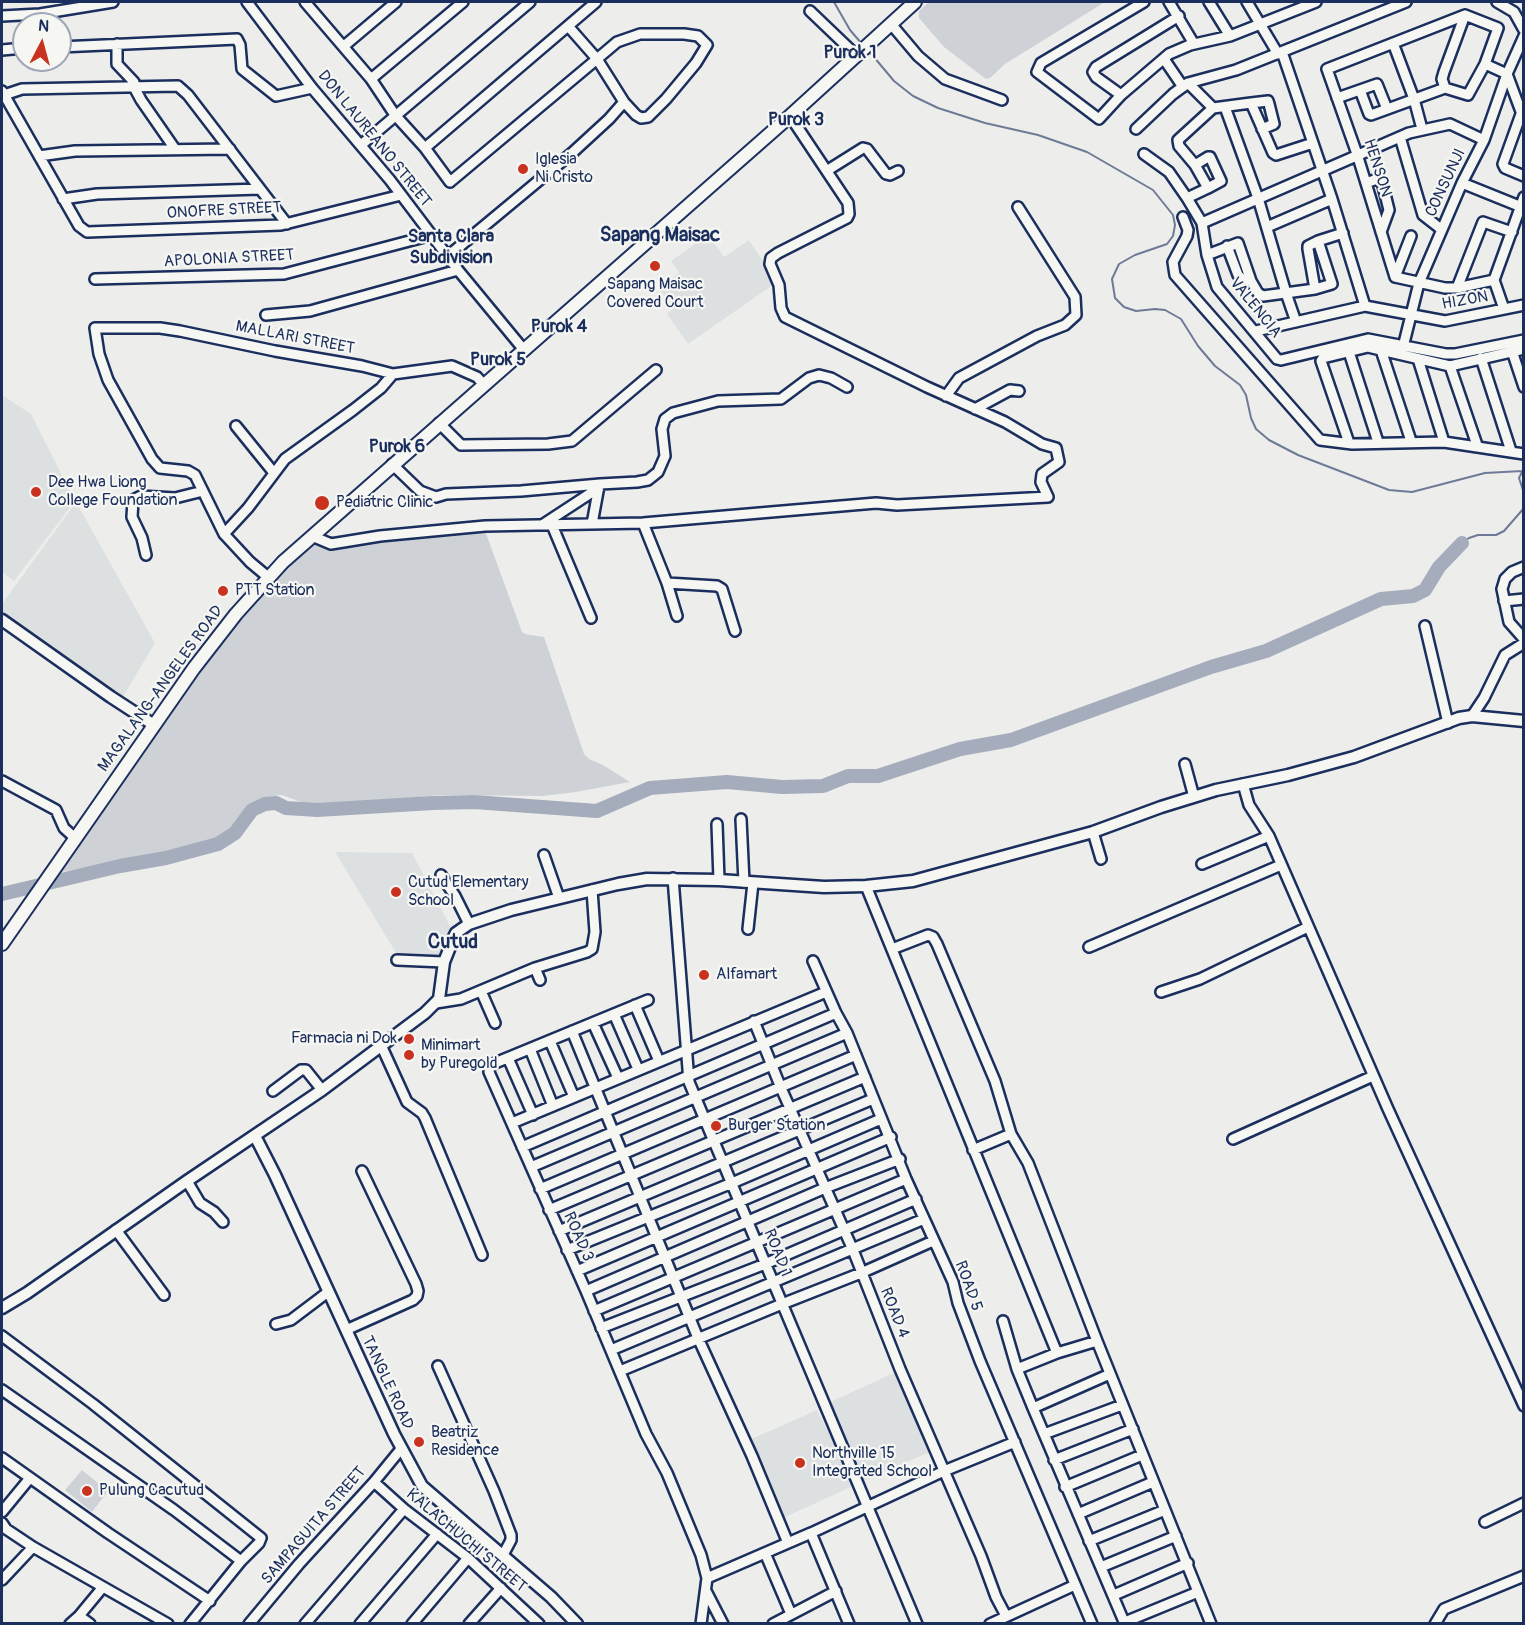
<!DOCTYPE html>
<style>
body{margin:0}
#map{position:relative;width:1525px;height:1625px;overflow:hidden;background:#edeeec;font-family:Pangolin,sans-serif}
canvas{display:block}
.frame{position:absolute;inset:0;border:3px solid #1b2f5e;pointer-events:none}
.north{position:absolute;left:12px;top:12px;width:60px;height:60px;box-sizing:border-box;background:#f6f6f2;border:2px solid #9ea6b7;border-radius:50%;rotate:6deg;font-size:16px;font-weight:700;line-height:24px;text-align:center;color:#1b2f5e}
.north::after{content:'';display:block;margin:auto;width:21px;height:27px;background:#c8321e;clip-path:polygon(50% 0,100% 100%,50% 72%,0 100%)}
</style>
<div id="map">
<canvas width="1525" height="1625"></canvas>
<div class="frame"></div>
<div class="north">N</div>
</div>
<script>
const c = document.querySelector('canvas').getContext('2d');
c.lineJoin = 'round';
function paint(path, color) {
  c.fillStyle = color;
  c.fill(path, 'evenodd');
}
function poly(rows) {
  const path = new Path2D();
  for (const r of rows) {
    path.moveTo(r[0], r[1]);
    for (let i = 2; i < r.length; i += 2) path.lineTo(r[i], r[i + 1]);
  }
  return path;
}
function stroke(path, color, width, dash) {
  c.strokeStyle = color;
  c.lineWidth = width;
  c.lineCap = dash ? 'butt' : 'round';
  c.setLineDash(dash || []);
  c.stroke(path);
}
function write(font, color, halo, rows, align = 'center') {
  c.font = font + ' Pangolin,sans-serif';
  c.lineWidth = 4.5;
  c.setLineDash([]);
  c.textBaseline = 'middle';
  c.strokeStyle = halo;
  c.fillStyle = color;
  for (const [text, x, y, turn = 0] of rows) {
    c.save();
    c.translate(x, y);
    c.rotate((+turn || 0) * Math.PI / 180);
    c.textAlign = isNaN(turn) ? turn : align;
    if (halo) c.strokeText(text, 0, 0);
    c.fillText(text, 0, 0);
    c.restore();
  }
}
paint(poly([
 [708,235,724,257,749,240,777,282,688,344,667,314,673,309,658,287,679,273,671,261],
 [2,395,31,414,75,501,14,581,2,572],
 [76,502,155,643,121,700,2,613,2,604],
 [335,852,412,853,452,930,443,961,398,956],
 [896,1372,932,1451,861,1482,828,1403],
 [817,1410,855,1485,779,1520,747,1441]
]), '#dde0e1');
paint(poly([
 [929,2,1105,2,1005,64,990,78,986,79,944,47,919,18,919,11],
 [484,528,522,632,525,634,544,637,584,754,589,759,603,765,630,782,576,792,543,796,440,795,325,806,309,805,282,795,272,796,260,799,247,809,236,823,219,837,204,845,178,852,55,873,213,648,314,537],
 [82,1470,108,1491,92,1512,65,1490]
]), '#ced2d7');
stroke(poly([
 [834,2,850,30,862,44],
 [868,50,894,81,913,96,938,108,985,123,1038,135,1087,152,1153,190,1173,215,1175,225,1173,236,1167,244,1135,255,1119,264,1112,279,1115,298,1124,307,1136,311,1155,309,1165,310,1181,319,1198,346,1215,366,1240,385,1246,395,1251,418,1256,429,1269,440,1298,455,1389,490,1412,492,1485,473,1522,471],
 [1523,470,1519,478,1524,493],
 [1462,543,1469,538,1478,535,1496,535,1504,531,1524,508]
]), '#6e7a96', 2);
stroke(poly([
 [2,894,120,866,166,858,218,844,235,833,252,810,265,804,276,803,286,808,317,810,433,803,474,802,597,811,650,788,727,782,782,787,823,786,848,776,878,776,960,749,1011,740,1211,667,1266,651,1381,599,1413,596,1425,590,1439,567,1462,543]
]), '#a5acbc', 14);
const minor = poly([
 [247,2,312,88,390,180,458,270,524,350],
 [305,2,371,79,395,115,425,148,450,182,597,59,617,42,640,34,684,34,698,36,707,45,696,63,666,99,648,117,641,118,636,115,624,102,597,59,568,26],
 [1144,2,1041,63,1037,72,1099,119,1121,95,1169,54,1190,45,1230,36,1316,2],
 [1169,2,1194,44],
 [1209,2,1230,36],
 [1247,2,1278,54],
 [1497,2,1514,12,1524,30],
 [810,11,856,55],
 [2,16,40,14,113,2],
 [891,24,918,56,945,79,1002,100],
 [1393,43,1414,99,1422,129],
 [117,44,117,64,134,82,134,87,141,100,175,149],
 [344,46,396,2],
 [60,47,237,39,240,45,242,69,276,96,312,88],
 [2,50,24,48],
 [1282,52,1332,199,1365,306],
 [1164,59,1183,87],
 [1485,64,1507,74,1523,117],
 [371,79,463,2],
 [1188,83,1213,108],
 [1445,88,1442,79,1444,72,1465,15],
 [1360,90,1369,114,1371,115,1445,88,1468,95,1485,64,1498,28,1465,15,1327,69,1357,154,1395,277],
 [2,91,75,219,79,226,87,232,281,225,401,195],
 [4,95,22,89,178,86,188,95,287,224],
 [1121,95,1096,77,1093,72,1096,67,1179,16],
 [1337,98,1377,84,1387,109],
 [1251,103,1268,101,1269,104,1274,124,1262,129],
 [1225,107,1258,198,1286,293,1296,322],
 [1521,114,1503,164,1505,168,1524,176],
 [790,116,848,203,849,214,847,218,778,253,771,258,770,264,779,285,781,308,785,317,927,387,1005,422,1042,444,1056,448,1059,462,1042,474,1041,482,1048,497],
 [1136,129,1173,94,1188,83,1236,70,1406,2],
 [1400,137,1423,215,1441,229],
 [361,145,530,2],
 [425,148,596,2],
 [1144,154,1169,172,1187,198,1202,223,1207,255,1217,287,1277,359,1281,360,1368,339,1446,354,1455,354,1524,340],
 [39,156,75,151,230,149],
 [1195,165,1208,157,1210,157,1221,181,1208,188],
 [828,170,863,148,867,149,886,174,890,175,898,171],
 [1366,183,1377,179,1382,182,1389,210,1381,232],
 [1462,183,1524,208],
 [1187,198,1208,188,1195,165,1179,146,1178,140,1213,108,1251,103,1273,153,1276,155,1313,143],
 [63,199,97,194,260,189],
 [1183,217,1188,230,1187,236,1173,262,1175,275,1320,440,1352,444,1444,442,1524,454],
 [1202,223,1409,133,1450,124,1484,140],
 [1267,227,1332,199],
 [1227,246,1238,275,1241,278,1251,281],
 [1207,255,1238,243,1251,281,1258,293,1263,296,1315,289,1332,284,1318,241,1343,233],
 [448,256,572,153,609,119,624,102],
 [1395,277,1445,288,1457,288,1494,280],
 [1395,277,1411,236],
 [95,279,284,274,432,235],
 [1457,288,1483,222,1512,232],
 [1315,289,1308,249,1308,246,1318,241],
 [1504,309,1494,280,1524,197],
 [266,315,310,311,458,270],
 [1256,331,1365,306,1445,321,1524,305],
 [1403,347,1419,283,1462,183,1484,140,1507,74,1524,36],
 [1381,350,1411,441],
 [1512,351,1524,387],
 [1349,352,1378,442],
 [1481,358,1511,451],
 [1418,359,1444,442],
 [1450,366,1477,445],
 [946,396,959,378,1037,336,1065,325,1076,315,1075,297,1018,207],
 [975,409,1010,390,1019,391],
 [439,423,461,445,548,444,572,441,656,370],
 [236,426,274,473],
 [1349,443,1321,361,1323,358,1368,347,1450,366,1524,349],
 [392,464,420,491,436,497,446,494,521,491,600,484,637,482,648,480,658,472,665,456,662,429,665,419,673,413,718,401,781,399,809,378,819,375,831,378,847,387],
 [643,523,667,583,677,616],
 [592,524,599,486],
 [542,525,597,489],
 [552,525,591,618],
 [224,534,248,508,285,459,353,410,381,388,393,374],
 [312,536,331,544,380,536,485,526,643,523,876,503,897,505,1048,497],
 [146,555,142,538,132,517,133,500,141,496,175,498,203,491],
 [1524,567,1512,572,1505,579,1502,589,1509,622,1524,639],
 [268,577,250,562,224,534,195,475,188,471,160,468,152,459,108,380,99,354,95,328,160,328,180,331,275,351,362,366,393,374,452,366,477,377,484,385],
 [667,583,717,586,722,589,735,631],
 [1504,601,1524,599],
 [1425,626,1448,723],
 [1472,716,1484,698,1505,655,1524,643],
 [1185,764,1194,797],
 [2,781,56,810,64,828,75,838],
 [1243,784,1249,805,1269,836,1388,1109,1524,1406],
 [741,819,744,882],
 [717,824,719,880],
 [1093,832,1101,859],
 [544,855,559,898],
 [1202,864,1269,836],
 [441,875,455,896,469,924],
 [673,878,689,1082,917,1624],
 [866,886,1057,1353],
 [748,929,753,883],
 [1089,947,1281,865],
 [892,949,928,935,933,937,937,944,995,1081,1011,1134,1028,1163,1097,1341,1211,1624],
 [397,960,444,962],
 [813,961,836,1013,847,1033,906,1179,953,1282,958,1303,980,1361,1092,1624],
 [535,968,540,980],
 [481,991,495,1023],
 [1161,992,1200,979,1308,927],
 [648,1000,495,1063,490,1066,489,1072,586,1291,646,1434,667,1473,701,1555,707,1578,701,1624],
 [436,1003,461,999,535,968,587,952,592,949,595,932,592,890],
 [635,1005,659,1061],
 [614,1014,638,1069],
 [754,1021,781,1088,853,1250,900,1369,981,1556,996,1597,1006,1616],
 [593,1023,618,1078],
 [572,1031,698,1338,752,1456,788,1543],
 [550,1041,574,1097],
 [381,1045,407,1102,422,1113,425,1118,482,1255],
 [530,1049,553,1106],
 [508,1058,533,1115],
 [273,1091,301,1070,306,1070,322,1090],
 [512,1123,826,992],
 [1233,1139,1373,1076],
 [522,1147,836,1013],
 [973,1150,1011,1134],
 [531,1167,847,1033],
 [187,1181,200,1203,214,1212,223,1222],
 [540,1189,856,1055],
 [549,1210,865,1077],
 [116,1230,164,1295],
 [559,1231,873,1099],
 [567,1250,732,1183,881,1119],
 [577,1271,891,1137],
 [586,1291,825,1188,900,1159],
 [594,1311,906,1179],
 [1003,1321,1017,1369,1033,1408,1125,1624],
 [276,1324,291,1320,328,1292],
 [601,1328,765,1264,916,1199],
 [346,1330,413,1300,417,1296,418,1291,416,1284,362,1171],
 [2,1336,93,1404,261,1538,259,1543,241,1561,190,1624],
 [611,1350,924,1219],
 [438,1366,494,1491,511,1535,511,1540,503,1555],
 [1017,1369,1057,1353,1097,1341],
 [620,1371,782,1304,861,1273,933,1241],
 [2,1390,174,1510,241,1561],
 [1033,1408,1110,1374],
 [1044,1434,1122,1405],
 [2,1458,108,1533,210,1601],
 [1054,1460,1133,1429],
 [374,1482,404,1509,468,1558,539,1624],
 [1065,1487,1142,1455],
 [2,1512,30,1478],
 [1078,1514,1153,1482],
 [1485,1522,1524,1503],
 [2,1523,6,1529,33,1547,168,1624],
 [811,1533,849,1624],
 [1089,1541,1165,1510],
 [765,1553,791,1614],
 [1101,1567,1176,1536],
 [707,1578,811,1533,944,1471,1015,1442],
 [2,1580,33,1547],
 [706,1591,723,1624],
 [1114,1595,1188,1563],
 [79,1616,103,1587],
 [1125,1622,1198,1592],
 [70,1624,79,1616,90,1624],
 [249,1624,299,1564,374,1482,401,1449],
 [305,1624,404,1509],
 [360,1624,437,1534],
 [412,1624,468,1558],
 [469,1624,501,1588],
 [773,1624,836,1591],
 [990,1624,1075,1585],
 [1435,1624,1444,1609,1524,1576]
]);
const tertiary = poly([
 [2,620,111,697,154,725],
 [255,1136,275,1175,394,1434,422,1486,551,1597,577,1624],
 [2,1308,27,1293,187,1181,322,1090,425,1013,439,999,444,962,454,937,456,933,469,924,511,910,618,884,647,879,719,880,824,887,866,886,913,881,1093,832,1161,807,1216,790,1288,775,1354,757,1459,718,1472,716,1524,721]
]);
const secondary = poly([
 [2,944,194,668,236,614,283,562,790,116,915,2]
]);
stroke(minor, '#1b2f5e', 14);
stroke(tertiary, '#1b2f5e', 15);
stroke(secondary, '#1b2f5e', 16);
stroke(minor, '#f6f6f2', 9);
stroke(tertiary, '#f6f6f2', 10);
stroke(secondary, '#f6f6f2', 12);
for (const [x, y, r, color] of [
 [523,169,6,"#c8321e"],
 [655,266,6,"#c8321e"],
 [36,492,6,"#c8321e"],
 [322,503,8,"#c8321e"],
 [223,591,6,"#c8321e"],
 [396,892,6,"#c8321e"],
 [704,975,6,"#c8321e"],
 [409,1039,6,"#c8321e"],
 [409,1055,6,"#c8321e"],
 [716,1126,6,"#c8321e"],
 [419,1442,6,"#c8321e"],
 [800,1463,6,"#c8321e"],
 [87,1491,6,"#c8321e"]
]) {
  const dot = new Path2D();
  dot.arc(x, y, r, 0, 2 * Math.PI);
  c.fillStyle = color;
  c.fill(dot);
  stroke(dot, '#f6f6f2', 2);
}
write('16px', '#1b2f5e', '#f6f6f2', [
 ["DON LAUREANO STREET",374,139,51],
 ["HENSON",1377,168,72],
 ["CONSUNJI",1446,183,-65],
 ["ONOFRE STREET",224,211,-3],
 ["APOLONIA STREET",229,259,-3],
 ["HIZON",1465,301,-10],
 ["VALENCIA",1255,308,51],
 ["MALLARI STREET",295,338,11],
 ["MAGALANG-ANGELES ROAD",161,689,-54],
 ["ROAD 3",578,1237,66],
 ["ROAD 1",777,1253,68],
 ["ROAD 5",968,1286,70],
 ["ROAD 4",894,1313,68],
 ["TANGLE ROAD",387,1383,65],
 ["SAMPAGUITA STREET",314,1526,-49],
 ["KALACHUCHI STREET",466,1541,40]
]);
write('16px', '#1b2f5e', '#f6f6f2', [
 ["Iglesia",535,160],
 ["Ni Cristo",535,178],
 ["Sapang Maisac",655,285,"center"],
 ["Covered Court",655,303,"center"],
 ["Dee Hwa Liong",48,483],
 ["College Foundation",48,501],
 ["Pediatric Clinic",336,503],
 ["PTT Station",235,591],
 ["Cutud Elementary",408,883],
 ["School",408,901],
 ["Alfamart",716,975],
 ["Farmacia ni Dok",397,1039,"right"],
 ["Minimart",421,1046],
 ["by Puregold",421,1064],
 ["Burger Station",728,1126],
 ["Beatriz",431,1433],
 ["Residence",431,1451],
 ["Northville 15",812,1454],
 ["Integrated School",812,1472],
 ["Pulung Cacutud",99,1491]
], 'left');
write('bold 18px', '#1b2f5e', '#f6f6f2', [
 ["Purok 1",850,53],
 ["Purok 3",796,120],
 ["Santa Clara",451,237],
 ["Subdivision",451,258],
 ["Purok 4",559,327],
 ["Purok 5",498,360],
 ["Purok 6",397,447]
]);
write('bold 20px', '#1b2f5e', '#f6f6f2', [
 ["Sapang Maisac",660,236],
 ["Cutud",453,943]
]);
</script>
